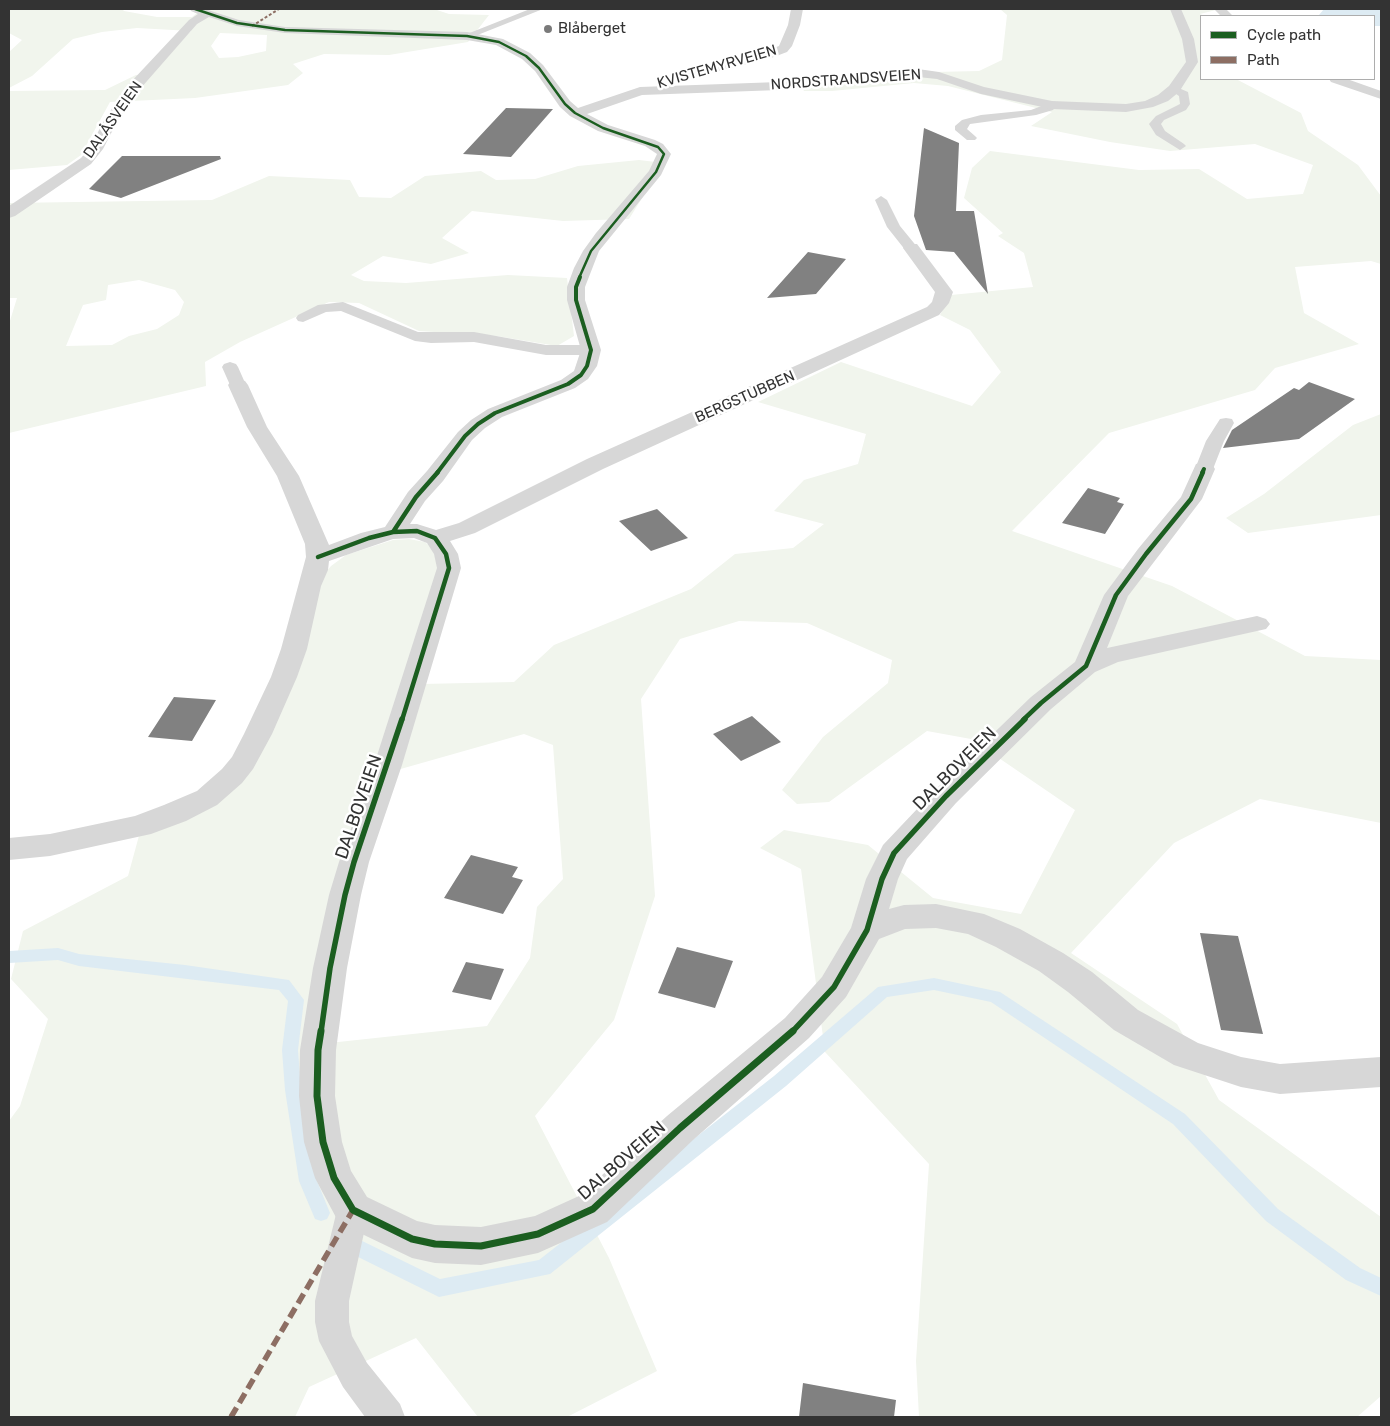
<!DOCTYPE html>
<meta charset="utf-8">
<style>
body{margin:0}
#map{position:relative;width:1390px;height:1426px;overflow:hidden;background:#fff;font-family:Rubik,sans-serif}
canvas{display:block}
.frame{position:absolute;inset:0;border:10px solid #333;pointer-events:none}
.legend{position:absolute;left:1200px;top:15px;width:175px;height:65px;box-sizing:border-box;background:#fff;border:1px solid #adadad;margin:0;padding:6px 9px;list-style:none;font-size:15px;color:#333}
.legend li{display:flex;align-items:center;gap:10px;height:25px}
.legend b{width:25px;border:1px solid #adadad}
</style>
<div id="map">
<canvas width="1390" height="1426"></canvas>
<div class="frame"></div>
<ul class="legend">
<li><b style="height:6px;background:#1b5e20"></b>Cycle path</li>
<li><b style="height:6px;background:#8d6e63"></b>Path</li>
</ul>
</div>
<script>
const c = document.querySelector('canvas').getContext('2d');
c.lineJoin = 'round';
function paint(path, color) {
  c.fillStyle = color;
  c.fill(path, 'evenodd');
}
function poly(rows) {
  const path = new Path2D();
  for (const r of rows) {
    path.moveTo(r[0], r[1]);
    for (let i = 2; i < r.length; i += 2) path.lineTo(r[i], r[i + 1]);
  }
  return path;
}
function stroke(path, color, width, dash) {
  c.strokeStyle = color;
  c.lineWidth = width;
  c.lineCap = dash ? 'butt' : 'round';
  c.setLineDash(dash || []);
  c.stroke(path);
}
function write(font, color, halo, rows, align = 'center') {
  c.font = font + ' Rubik,sans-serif';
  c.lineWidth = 5;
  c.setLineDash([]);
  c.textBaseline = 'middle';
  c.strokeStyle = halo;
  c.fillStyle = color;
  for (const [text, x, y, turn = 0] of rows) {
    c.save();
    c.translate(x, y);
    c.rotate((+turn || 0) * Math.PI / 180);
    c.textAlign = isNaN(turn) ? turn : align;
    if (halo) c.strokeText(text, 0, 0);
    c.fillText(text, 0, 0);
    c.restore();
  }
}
paint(poly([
 [9,9,122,9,124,11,157,17,192,17,202,9,434,9,449,14,489,15,468,42,389,55,324,54,293,64,303,73,288,85,195,98,110,102,81,155,67,165,9,170,9,91,105,90,136,75,151,74,191,31,137,28,102,32,73,39,32,76,9,88,9,52,22,40,9,33],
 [220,33,267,35,266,51,238,57,219,58,211,46],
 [1000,9,1216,10,1200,14,1205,16,1201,16,1201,79,1236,79,1301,113,1308,131,1358,165,1381,196,1381,264,1371,261,1295,267,1304,313,1359,344,1275,368,1255,390,1109,433,1012,531,1172,586,1305,656,1381,660,1381,823,1260,799,1174,843,1071,953,1177,1024,1219,1100,1381,1217,1381,1396,1357,1417,919,1417,916,1361,929,1164,825,1052,801,869,760,848,784,830,868,845,933,898,1021,914,1075,810,971,739,927,731,829,802,797,804,782,790,823,737,888,683,892,660,807,623,739,621,680,639,641,699,655,896,614,1020,535,1116,609,1258,657,1371,567,1417,478,1417,416,1338,309,1387,295,1417,9,1417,9,1121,20,1106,48,1019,11,979,23,931,128,876,140,832,222,797,318,582,331,566,346,555,393,540,409,539,425,542,432,548,438,564,422,684,514,682,554,645,691,589,735,554,793,548,824,524,774,511,804,480,858,464,866,434,758,402,841,362,972,406,1001,372,970,330,940,315,951,295,1033,287,1024,253,998,236,1003,233,964,198,972,168,990,151,1139,170,1199,169,1247,199,1303,194,1313,165,1255,144,1170,151,1110,142,1031,126,1052,112,948,86,914,83,832,91,804,91,801,86,934,72,979,71,1002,60,1007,15],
 [524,734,553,745,563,879,537,907,530,958,487,1026,329,1043,359,893,390,772],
 [639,160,664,163,629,219,563,221,472,211,442,238,469,253,431,264,383,256,351,275,364,281,406,283,508,275,567,278,574,336,557,346,496,336,419,331,359,303,329,302,240,342,205,362,206,386,9,433,9,324,17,298,9,298,9,203,212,200,269,176,350,180,359,197,391,198,425,176,481,171,496,180,535,179,578,166],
 [139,280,175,290,184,302,179,315,157,329,129,336,112,345,66,346,83,305,106,300,108,285],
 [1381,414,1381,515,1248,533,1226,518,1264,494,1353,425]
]), '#f1f5ed');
paint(poly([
 [1324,9,1381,9,1381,26,1374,26,1374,16,1315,15,1319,15]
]), '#ddebf3');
paint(poly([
 [58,948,79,954,185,965,289,980,304,1000,298,1050,301,1090,317,1181,330,1213,327,1219,321,1221,315,1219,299,1181,285,1090,282,1050,288,1001,279,990,79,966,58,960,9,963,9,951,58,948],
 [934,978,1000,992,1185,1114,1278,1209,1360,1268,1381,1278,1381,1296,1346,1280,1266,1221,1173,1124,991,1002,934,990,887,997,786,1086,550,1274,439,1297,348,1252,345,1246,348,1240,354,1237,440,1279,539,1260,774,1076,878,987,934,978]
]), '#ddebf3');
paint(poly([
 [506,108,553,109,511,157,463,154],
 [924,128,959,143,956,211,974,211,988,294,954,252,926,250,914,216],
 [122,156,220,156,221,159,121,198,89,189],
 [808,252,846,259,816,294,767,298],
 [1309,382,1355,399,1299,439,1223,448,1232,430,1294,388,1299,390],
 [1088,488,1120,498,1117,502,1124,504,1105,534,1062,523],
 [657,509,688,538,651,551,619,521],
 [174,697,216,700,192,741,148,737],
 [752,716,781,742,741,761,713,734],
 [471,855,518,867,512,877,523,880,503,914,444,898],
 [1200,933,1238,936,1263,1034,1221,1030],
 [677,947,733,961,715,1008,658,993],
 [466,962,504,969,491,1000,452,992],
 [803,1383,896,1400,894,1417,799,1417]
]), '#818181');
paint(poly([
 [530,9,543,9,470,38,467,39,462,36,530,9],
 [1174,86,1188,92,1190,104,1186,110,1164,120,1161,124,1165,131,1184,144,1186,146,1180,150,1156,135,1149,124,1156,116,1180,104,1179,96,1169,89,1174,86],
 [1052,102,1057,105,1053,110,1036,115,970,124,967,129,975,136,977,138,975,140,967,140,955,130,955,126,962,120,981,115,1031,110,1052,102],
 [881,196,887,200,900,226,918,248,916,251,906,251,887,227,875,200,881,196],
 [343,302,418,332,474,332,546,345,591,345,597,347,599,350,597,353,591,355,546,355,474,342,431,343,415,341,341,311,326,312,303,322,298,321,296,318,298,315,318,305,343,302],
 [230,362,236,364,238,367,246,385,244,388,232,388,230,385,222,367,224,364,230,362],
 [1226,418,1232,419,1234,423,1224,441,1213,469,1210,473,1204,474,1198,473,1195,469,1206,441,1220,419,1226,418],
 [353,1195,364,1199,369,1210,349,1301,349,1322,352,1336,367,1363,400,1404,405,1417,365,1417,343,1387,319,1341,315,1322,315,1301,337,1210,342,1199,353,1195]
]), '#d7d7d7');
paint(poly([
 [190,9,205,9,239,20,285,27,467,32,503,39,530,53,543,65,570,101,578,108,640,87,779,82,918,69,939,72,984,87,1052,101,1126,104,1145,101,1158,95,1169,86,1186,62,1182,39,1170,9,1181,9,1194,39,1198,62,1179,92,1168,101,1153,107,1126,112,1052,109,981,94,937,79,918,77,779,90,642,95,587,114,608,125,655,140,663,144,671,154,661,175,599,251,585,287,585,300,601,350,597,366,588,379,575,388,502,417,485,428,472,440,443,481,425,501,410,524,417,524,436,530,459,523,587,459,927,307,932,302,935,292,903,248,905,244,917,244,953,292,949,303,939,315,603,469,475,533,450,541,458,554,461,568,402,765,369,862,361,895,347,968,336,1050,335,1096,342,1142,351,1171,367,1197,417,1221,435,1225,481,1227,535,1216,579,1196,667,1116,785,1018,822,977,851,928,866,879,883,845,936,789,1031,697,1075,662,1104,595,1138,549,1181,497,1196,464,1204,462,1212,464,1215,469,1202,499,1128,596,1107,648,1257,616,1266,619,1270,624,1266,629,1118,662,1095,672,1051,709,956,803,907,859,898,879,889,909,904,905,936,904,984,914,1020,929,1063,953,1092,972,1138,1010,1198,1043,1241,1057,1280,1064,1381,1057,1381,1087,1280,1094,1241,1087,1174,1065,1114,1030,1068,992,1039,971,996,947,968,934,936,928,905,929,879,939,846,997,809,1038,693,1140,607,1222,538,1253,481,1265,435,1263,412,1258,339,1223,315,1178,304,1142,299,1096,300,1050,313,968,329,895,339,862,374,765,437,568,434,554,427,543,414,538,393,539,329,561,328,570,321,586,307,649,297,677,272,734,253,769,242,783,217,805,186,821,151,834,50,856,9,860,9,838,50,834,135,816,164,805,197,791,222,769,232,757,244,734,271,677,281,649,306,557,305,544,277,476,247,427,228,385,231,381,238,379,245,381,248,385,267,427,299,476,329,545,361,533,385,527,408,492,427,471,458,432,471,420,488,409,561,380,574,371,581,350,567,300,567,287,574,268,583,251,596,233,649,171,657,154,645,146,598,131,570,116,560,107,535,71,522,59,496,45,467,40,285,33,237,26,209,17,197,24,140,89,118,120,103,149,91,164,15,216,9,218,9,206,81,158,90,148,104,120,130,83,189,20,198,14,191,11,190,9],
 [791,9,803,9,800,25,792,46,787,52,771,58,674,82,668,78,670,75,763,52,779,46,788,25,791,9],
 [1214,9,1226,9,1233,16,1221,16,1214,9],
 [1329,79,1347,79,1381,91,1381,99,1331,82,1329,79]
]), '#d7d7d7');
stroke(poly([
 [252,26,279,9]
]), '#8d6e63', 2, [3, 2]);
stroke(poly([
 [231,1417,353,1210]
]), '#8d6e63', 5.5, [11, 5.5]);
stroke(poly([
 [195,9,237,23,285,30,467,36,499,42,526,56,539,68,565,104,575,113,603,128,658,147,664,154,656,172,591,251,579,278]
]), '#1b5e20', 2.5);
stroke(poly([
 [437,473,465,436,478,424,495,413,568,384,581,375,587,366,591,350,576,300,576,287,580,277],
 [1202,473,1204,469]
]), '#1b5e20', 4);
stroke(poly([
 [393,532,416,497,438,472],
 [318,557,369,538,393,532,417,531,435,538,446,554,449,568,402,720],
 [1023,720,1041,703,1086,666,1116,595,1146,554,1191,499,1203,472]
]), '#1b5e20', 4.5);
stroke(poly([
 [321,1032,330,968,345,895,354,862,402,719],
 [792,1032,834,987,867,930,882,879,894,853,946,796,1025,719]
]), '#1b5e20', 5.5);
stroke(poly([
 [321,1031,318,1050,317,1096,323,1142,334,1178,353,1210,412,1239,435,1244,481,1246,538,1234,593,1209,680,1128,793,1031]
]), '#1b5e20', 7);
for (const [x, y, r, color] of [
 [548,29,5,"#7a7a7a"]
]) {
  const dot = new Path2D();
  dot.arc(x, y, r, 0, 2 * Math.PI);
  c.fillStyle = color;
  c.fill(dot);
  stroke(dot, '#fff', 2);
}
write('15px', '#333', '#fff', [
 ["Blåberget",558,29]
], 'left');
write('15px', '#333', '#fff', [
 ["KVISTEMYRVEIEN",717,67,-16],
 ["NORDSTRANDSVEIEN",846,80,-4],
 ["DALÅSVEIEN",113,120,-55],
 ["BERGSTUBBEN",745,397,-24]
]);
write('18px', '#333', '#fff', [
 ["DALBOVEIEN",955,769,-45],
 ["DALBOVEIEN",359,807,-71],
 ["DALBOVEIEN",622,1161,-41]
]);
</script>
